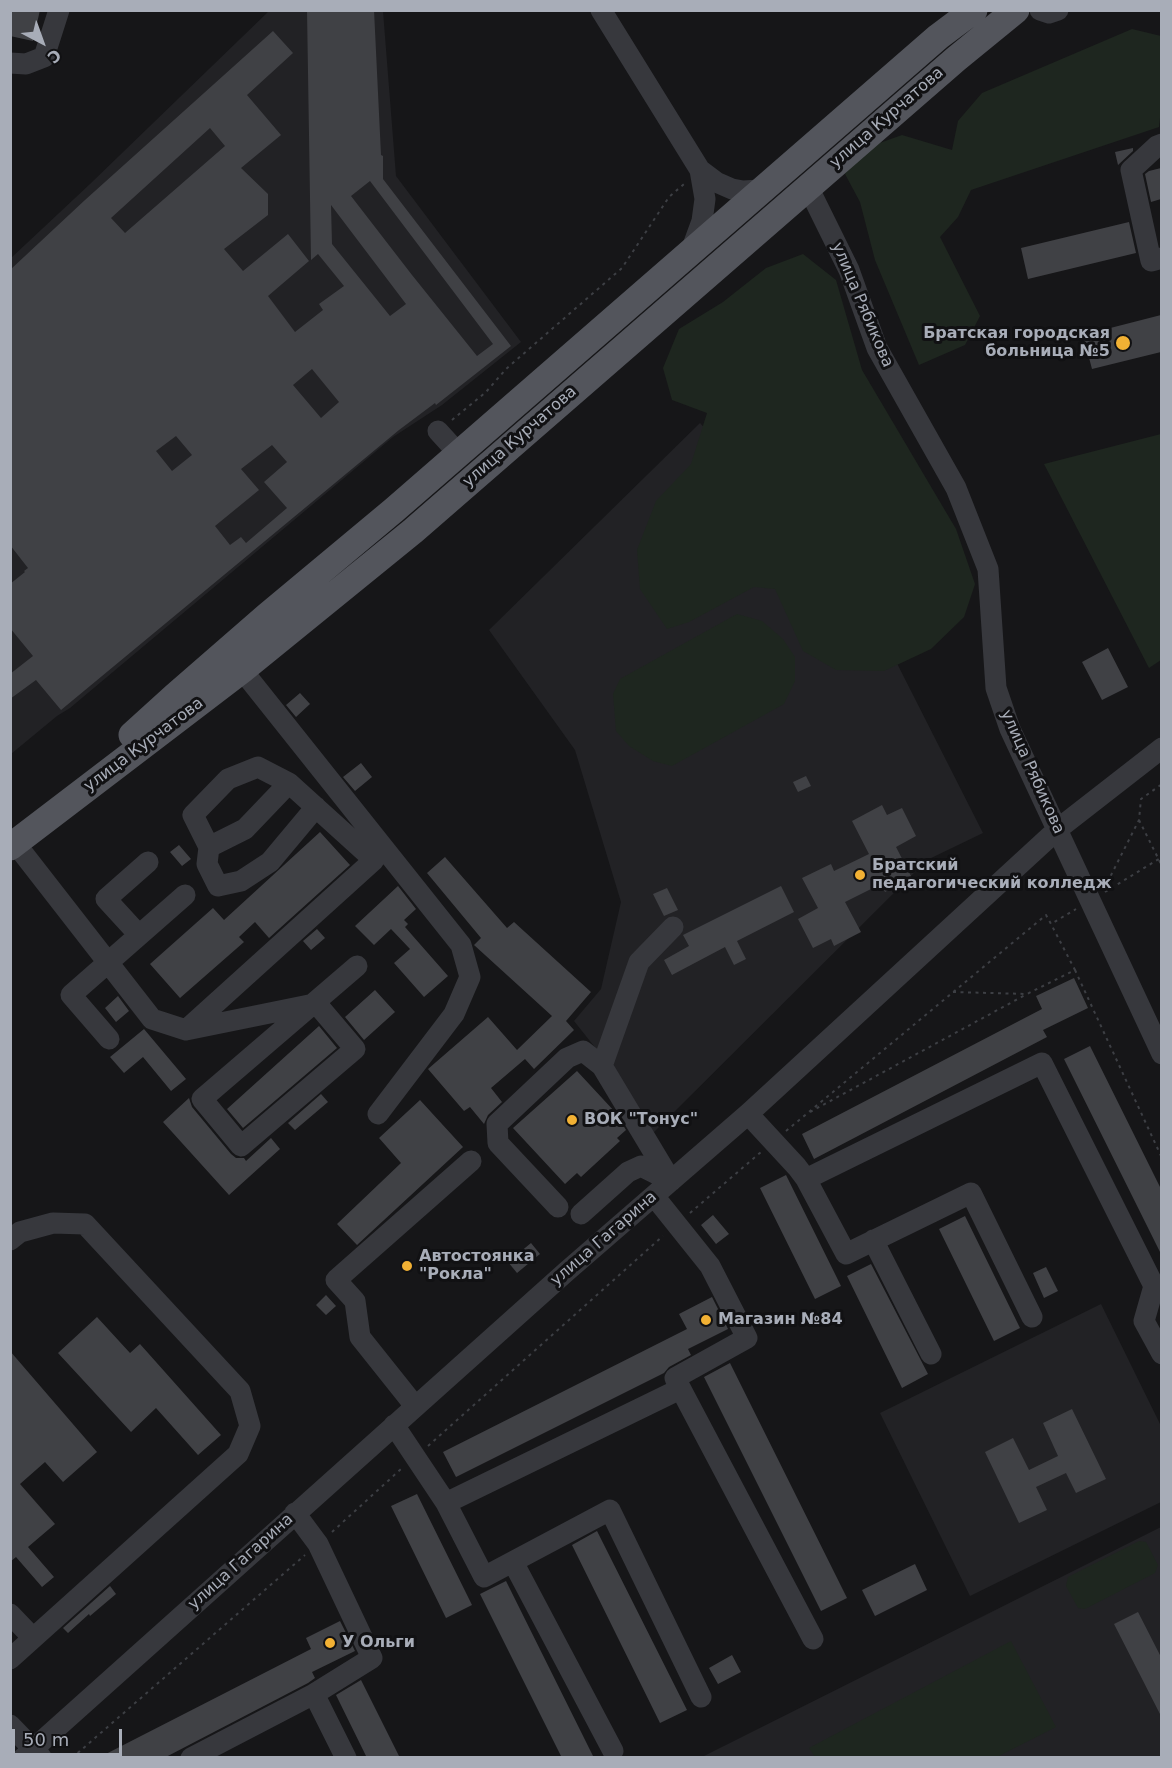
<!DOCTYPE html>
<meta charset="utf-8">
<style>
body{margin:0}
#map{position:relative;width:1172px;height:1768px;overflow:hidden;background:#161618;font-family:"DejaVu Sans",sans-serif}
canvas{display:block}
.frame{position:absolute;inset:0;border:12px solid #a8adb8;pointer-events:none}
.north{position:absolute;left:12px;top:12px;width:60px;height:60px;-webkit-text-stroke:4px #111113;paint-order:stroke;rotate:139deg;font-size:16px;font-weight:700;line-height:24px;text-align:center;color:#a8adb8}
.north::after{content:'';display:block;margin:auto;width:21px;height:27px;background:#a8adb8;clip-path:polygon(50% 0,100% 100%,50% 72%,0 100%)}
.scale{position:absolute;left:12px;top:1729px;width:110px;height:27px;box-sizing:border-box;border:3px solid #a8adb8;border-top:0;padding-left:8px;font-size:18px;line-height:21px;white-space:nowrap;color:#a8adb8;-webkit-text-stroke:4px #111113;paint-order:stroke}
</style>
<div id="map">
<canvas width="1172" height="1768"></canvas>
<div class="frame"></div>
<div class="north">С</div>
<div class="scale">50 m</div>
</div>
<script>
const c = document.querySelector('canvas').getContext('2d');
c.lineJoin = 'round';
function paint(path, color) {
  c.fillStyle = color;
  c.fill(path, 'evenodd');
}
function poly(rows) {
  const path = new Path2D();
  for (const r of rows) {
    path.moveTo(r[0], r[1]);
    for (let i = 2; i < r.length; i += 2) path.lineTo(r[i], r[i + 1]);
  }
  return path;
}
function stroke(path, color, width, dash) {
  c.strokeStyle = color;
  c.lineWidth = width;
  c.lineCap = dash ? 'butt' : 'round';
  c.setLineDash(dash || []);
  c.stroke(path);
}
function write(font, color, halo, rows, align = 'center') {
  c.font = font + ' "DejaVu Sans",sans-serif';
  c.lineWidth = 6;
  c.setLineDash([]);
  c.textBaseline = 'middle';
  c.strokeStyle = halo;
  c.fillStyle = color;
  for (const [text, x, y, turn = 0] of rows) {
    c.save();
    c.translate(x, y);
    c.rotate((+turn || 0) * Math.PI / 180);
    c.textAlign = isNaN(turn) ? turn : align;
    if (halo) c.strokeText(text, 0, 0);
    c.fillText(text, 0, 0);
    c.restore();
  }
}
paint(poly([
 [269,11,383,11,396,176,521,342,442,405,393,437,70,708,57,716,11,754,11,258,90,184],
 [700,423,875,620,983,833,927,860,652,1134,613,1070,574,1021,601,989,621,902,575,750,489,630],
 [1101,1304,1161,1426,1161,1502,970,1596,880,1413],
 [1161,1527,1161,1757,702,1757]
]), '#222225');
paint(poly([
 [1132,29,1161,36,1162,100,1159,127,971,190,958,217,940,237,980,316,965,345,919,365,875,260,860,202,845,174,860,150,902,135,952,150,958,121,982,93],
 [803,254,836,280,862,370,956,529,975,584,964,617,931,649,884,671,836,670,803,651,775,589,754,587,689,622,667,629,640,589,637,550,656,501,691,464,707,413,672,400,663,368,679,329,723,302,766,268],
 [1161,434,1161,660,1149,668,1044,464],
 [737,614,762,621,783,639,795,657,795,681,784,704,672,766,653,761,629,746,616,731,613,694,620,679],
 [1139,1541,1146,1542,1158,1565,1155,1573,1085,1609,1078,1608,1066,1586,1068,1577],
 [1011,1641,1056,1727,997,1757,815,1757,809,1748]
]), '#1e261f');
paint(poly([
 [10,10,40,10,33,41,10,36],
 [307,10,374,10,381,155,383,156,383,179,511,346,436,405,435,403,399,430,61,710,36,680,10,699,10,674,33,656,10,628,10,584,25,572,24,571,28,568,10,545,10,270,85,200,273,31,293,53,247,95,281,135,241,168,268,194,268,215,224,249,243,271,288,234,309,261,268,296,295,332,323,310,319,304,344,286,318,254,311,260],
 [210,128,225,146,125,233,111,218],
 [370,181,493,344,477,356,412,275,351,196],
 [331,205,406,304,390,316,332,244],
 [312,369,339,402,321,418,293,385],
 [176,436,192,455,172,471,156,451],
 [272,445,287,462,264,482,287,508,246,543,241,537,230,545,215,526,259,490,241,469],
 [1133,148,1133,151,1118,165,1115,152],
 [1161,168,1161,199,1151,202,1145,174,1149,171],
 [1129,222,1136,253,1028,279,1021,248],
 [1161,315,1161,352,1092,369,1083,335],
 [1108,648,1128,687,1102,700,1082,662],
 [300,693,310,704,296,717,286,705],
 [361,763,372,777,355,791,343,777],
 [806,776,811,786,798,792,793,782],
 [882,805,887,815,902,808,916,836,896,847,912,878,885,892,881,884,845,902,861,932,834,946,831,939,813,948,798,919,818,908,802,878,831,864,834,871,869,854,852,821],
 [320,832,350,865,269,938,255,922,239,937,244,942,180,998,150,964,213,908,224,920],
 [179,845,191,859,182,866,170,852],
 [445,857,507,928,514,922,591,992,566,1021,574,1030,534,1069,525,1059,491,1088,502,1102,488,1115,484,1124,470,1107,464,1111,428,1069,488,1017,517,1050,552,1016,474,945,481,938,427,873],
 [398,886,416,909,404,920,408,924,405,927,448,976,424,997,394,963,410,949,391,929,374,945,355,926],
 [781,886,794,912,737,941,746,959,734,965,725,947,672,975,664,960,689,946,683,935],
 [667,888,678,910,664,916,653,894],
 [317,929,325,938,311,950,303,941],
 [1074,978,1088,1008,1043,1030,1047,1037,814,1159,802,1134,1042,1009,1036,996],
 [375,990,395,1012,364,1040,345,1017],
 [118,996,129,1011,116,1022,105,1008],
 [319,1026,337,1048,243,1128,227,1109],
 [144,1029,186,1079,171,1091,143,1057,124,1073,110,1057],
 [1090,1046,1161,1189,1161,1254,1064,1059],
 [577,1071,615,1112,626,1130,617,1138,620,1141,581,1177,577,1173,565,1184,513,1128],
 [321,1094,328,1102,295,1130,288,1123],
 [189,1098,192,1107,231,1154,236,1158,244,1158,246,1161,271,1138,280,1149,229,1195,163,1122],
 [420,1100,463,1147,357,1245,337,1224,401,1163,379,1138],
 [786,1175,841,1286,815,1299,760,1188],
 [713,1215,729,1234,716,1244,701,1225],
 [965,1216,1020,1328,994,1341,939,1229],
 [531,1243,540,1254,517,1273,508,1262],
 [871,1264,928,1374,902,1388,847,1276],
 [1046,1267,1058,1291,1044,1298,1033,1273],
 [326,1295,336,1306,326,1315,316,1305],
 [712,1297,728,1329,688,1349,691,1355,669,1367,664,1373,456,1477,443,1452,687,1329,679,1314],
 [97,1317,130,1353,140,1344,221,1435,198,1455,156,1408,131,1432,58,1353],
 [10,1351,97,1452,63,1482,45,1462,20,1484,55,1524,28,1547,54,1577,42,1587,16,1557,10,1562],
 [730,1363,847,1598,821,1611,704,1377],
 [1072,1409,1106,1479,1076,1493,1066,1473,1036,1487,1047,1510,1019,1523,985,1452,1013,1438,1029,1470,1058,1456,1043,1423],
 [417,1494,472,1605,446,1618,391,1506],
 [597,1531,687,1710,660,1723,572,1545],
 [915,1564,927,1590,875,1616,862,1590],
 [506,1581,594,1758,562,1758,480,1594],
 [110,1586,116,1594,90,1616,89,1614,68,1633,63,1628],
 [1138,1612,1161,1657,1161,1716,1114,1624],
 [340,1621,355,1651,312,1672,315,1678,308,1683,164,1758,98,1758,311,1649,306,1638],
 [732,1655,741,1672,718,1684,709,1668],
 [361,1680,400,1758,367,1758,336,1695]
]), '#404145');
stroke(poly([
 [452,420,486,392,506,369,622,268,669,197,684,184],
 [1139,820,1162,866],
 [1104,889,1139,820,1141,799,1162,784],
 [1105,892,1162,857],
 [1075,970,1162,1158],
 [953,992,1027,994,1075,970,1051,924],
 [810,1112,1027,994],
 [786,1131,1046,915,1051,924,1076,909],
 [690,1213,761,1152],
 [428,1446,663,1236],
 [332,1532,401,1469],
 [72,1758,305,1555]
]), '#3d3f44', 2, [3, 4.5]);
stroke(poly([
 [601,10,700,170,716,182,732,189,743,191,761,190],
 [1040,10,1049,13,1058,10],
 [10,63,26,64,44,57,59,10],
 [1162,144,1157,146,1131,170,1151,261,1162,258],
 [808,187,849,270,877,348,956,488,988,569,996,688,1010,729,1162,1054],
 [691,251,702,221,705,199,700,170],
 [438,431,458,453],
 [242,670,461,945,470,977,454,1014,378,1114],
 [15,843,152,1019,186,1030,314,1004],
 [209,847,207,864,218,886,241,881,270,862,316,807],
 [139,935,106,899,148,862],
 [316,1003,355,1049,241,1146,202,1099,357,966],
 [186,1030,374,860,289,783,258,767,228,779,193,815,209,847,245,829,289,783],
 [109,1039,71,995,185,895],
 [602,1066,639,962,673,927],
 [748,1114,797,1167,806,1179,1042,1063,1154,1286,1144,1321,1162,1354],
 [806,1179,846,1254,971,1193,1032,1317],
 [654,1196,710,1266,747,1338,675,1378,813,1639],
 [558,1207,498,1143,497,1124,567,1058,583,1051,602,1066,671,1181],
 [581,1214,628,1172,641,1166,671,1181],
 [10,1240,20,1232,53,1223,85,1224,240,1391,250,1426,238,1454,10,1659],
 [873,1240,931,1354],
 [415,1406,360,1337,355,1301,336,1280,471,1161],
 [394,1425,446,1503,680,1389],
 [446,1503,484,1577,610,1510,701,1697],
 [295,1513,318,1544,372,1658,314,1694,346,1758],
 [513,1562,613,1751],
 [10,1614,33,1638],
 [10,1725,41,1757],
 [23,1758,567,1271,748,1114,1058,829,1162,748],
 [191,1758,314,1694]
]), '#37383d', 21);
stroke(poly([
 [132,735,175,696,267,616,394,510,938,37,974,10],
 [10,847,242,670,413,531,956,59,1016,10]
]), '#53555c', 27);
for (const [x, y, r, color] of [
 [1123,343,8,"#f2b134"],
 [860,875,6,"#f2b134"],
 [572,1120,6,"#f2b134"],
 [407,1266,6,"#f2b134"],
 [706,1320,6,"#f2b134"],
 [330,1643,6,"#f2b134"]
]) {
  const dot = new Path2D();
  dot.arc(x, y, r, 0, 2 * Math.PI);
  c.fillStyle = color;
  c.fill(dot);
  stroke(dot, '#111113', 2);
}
write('16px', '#a8adb8', '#111113', [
 ["улица Курчатова",887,118,-41],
 ["улица Рябикова",862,305,67],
 ["улица Курчатова",520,437,-41],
 ["улица Курчатова",144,745,-37],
 ["улица Рябикова",1032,772,66],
 ["улица Гагарина",604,1239,-41],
 ["улица Гагарина",241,1562,-42]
]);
write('bold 16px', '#a8adb8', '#111113', [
 ["Братская городская",1110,334,"right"],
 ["больница №5",1110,352,"right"],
 ["Братский",872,866],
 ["педагогический колледж",872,884],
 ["ВОК \"Тонус\"",584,1120],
 ["Автостоянка",419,1257],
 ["\"Рокла\"",419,1275],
 ["Магазин №84",718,1320],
 ["У Ольги",342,1643]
], 'left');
</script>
